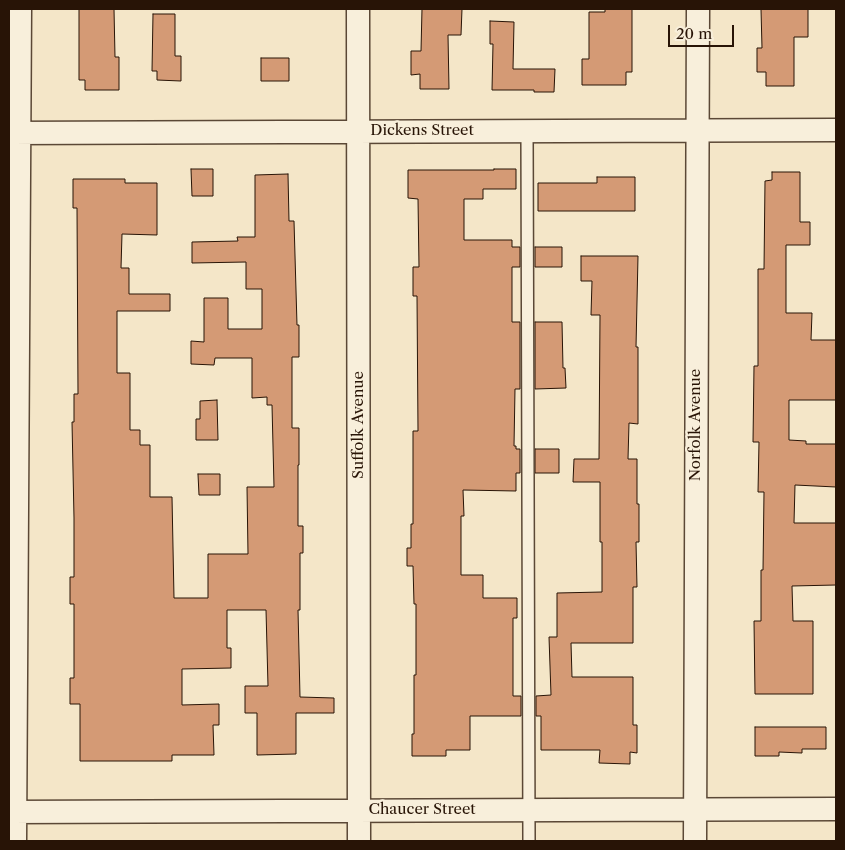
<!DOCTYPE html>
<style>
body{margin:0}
#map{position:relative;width:845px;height:850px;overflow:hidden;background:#f4e6c8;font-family:"Libre Caslon Text",serif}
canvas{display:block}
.frame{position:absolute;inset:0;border:10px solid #281406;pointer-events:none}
.scale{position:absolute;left:668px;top:25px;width:66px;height:22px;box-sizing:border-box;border:2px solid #281406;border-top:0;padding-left:6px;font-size:15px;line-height:18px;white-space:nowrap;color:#281406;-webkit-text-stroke:4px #f8efdb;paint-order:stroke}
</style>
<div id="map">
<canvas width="845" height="850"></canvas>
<div class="frame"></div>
<div class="scale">20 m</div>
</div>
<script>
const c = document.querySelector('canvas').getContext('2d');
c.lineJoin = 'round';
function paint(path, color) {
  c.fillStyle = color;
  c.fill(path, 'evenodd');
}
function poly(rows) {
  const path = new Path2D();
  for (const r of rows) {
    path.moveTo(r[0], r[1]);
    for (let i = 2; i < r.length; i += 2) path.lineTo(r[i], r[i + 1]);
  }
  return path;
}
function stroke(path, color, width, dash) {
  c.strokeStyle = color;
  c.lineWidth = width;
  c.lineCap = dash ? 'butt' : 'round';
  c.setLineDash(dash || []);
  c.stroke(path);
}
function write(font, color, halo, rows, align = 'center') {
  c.font = font + ' "Libre Caslon Text",serif';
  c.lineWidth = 4.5;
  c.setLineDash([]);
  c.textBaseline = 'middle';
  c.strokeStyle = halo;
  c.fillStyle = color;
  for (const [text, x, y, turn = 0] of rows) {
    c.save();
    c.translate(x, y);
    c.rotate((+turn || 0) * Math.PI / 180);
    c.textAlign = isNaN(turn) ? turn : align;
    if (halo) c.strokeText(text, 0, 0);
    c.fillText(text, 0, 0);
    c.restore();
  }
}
const building = poly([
 [79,9,114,9,115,57,119,57,119,90,85,90,85,80,79,80,79,9],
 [422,9,462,9,461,35,448,35,449,89,420,89,420,74,411,75,411,51,421,51,422,9],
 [605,9,632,9,632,72,626,72,626,85,582,85,582,59,589,59,589,12,605,12,605,9],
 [761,9,808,9,808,37,794,37,794,86,766,86,766,72,757,72,757,48,762,48,761,9],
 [153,14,175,14,175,56,181,56,181,81,157,80,157,71,152,71,153,14],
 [490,21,514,22,513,69,555,69,554,92,534,92,534,90,492,90,493,44,490,44,490,21],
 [261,58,289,58,289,81,261,81,261,58],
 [191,169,213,169,213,196,192,196,191,169],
 [494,169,516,169,516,189,483,189,483,199,464,199,464,240,512,240,512,247,520,247,520,267,512,267,512,322,520,322,520,389,515,389,514,446,516,446,516,449,520,449,520,473,516,473,516,491,463,490,464,516,461,516,461,575,483,575,483,598,517,598,517,618,513,618,513,696,521,696,521,716,470,716,470,750,446,750,446,756,412,756,412,734,414,734,414,675,416,675,416,604,414,604,413,566,407,566,407,548,411,548,411,524,413,524,413,431,418,431,417,296,413,296,413,267,419,267,418,199,408,198,408,170,494,170,494,169],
 [772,172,800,172,800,222,810,222,810,245,786,245,786,313,812,313,811,340,836,340,836,400,789,400,789,440,806,441,806,444,836,444,836,487,795,485,794,523,836,523,836,585,792,586,793,621,813,621,813,694,755,694,754,621,761,621,761,570,763,570,764,492,758,492,759,442,753,442,754,366,758,366,758,269,764,269,765,181,772,180,772,172],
 [288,174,289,221,294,221,297,325,299,325,299,357,292,357,292,428,299,428,299,465,298,465,298,526,303,526,303,553,300,553,300,610,298,610,300,697,334,698,334,713,296,713,296,754,257,755,257,713,245,713,245,686,268,686,266,610,227,610,227,648,231,648,231,668,182,669,182,705,219,704,219,725,213,725,214,755,172,755,172,761,80,761,80,704,70,704,70,678,74,678,74,604,70,604,70,577,74,577,74,518,72,422,74,422,74,394,78,394,77,208,73,208,73,179,125,179,125,183,157,183,157,235,122,234,121,268,129,268,129,294,170,294,170,311,117,311,117,373,130,373,130,430,140,430,140,445,150,445,150,497,172,497,174,598,208,598,208,554,248,554,247,487,274,487,272,405,267,405,267,397,252,398,252,358,215,358,214,365,191,364,191,341,204,342,204,298,228,298,228,329,262,329,262,289,246,289,246,262,192,263,192,242,238,241,237,237,255,237,255,175,288,174],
 [597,177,635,177,635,211,538,211,538,183,597,183,597,177],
 [535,247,562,247,562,267,535,267,535,247],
 [581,256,638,256,636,347,638,347,638,424,629,423,628,459,637,459,637,504,639,504,639,542,636,542,637,587,633,587,633,643,571,643,572,677,633,677,633,725,637,725,637,753,630,752,630,764,599,763,600,750,541,750,541,716,536,716,536,696,551,695,549,637,557,637,557,593,602,592,602,542,600,542,600,482,573,482,574,459,599,459,600,315,591,315,592,281,581,281,581,256],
 [535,322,562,322,563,368,565,368,566,388,535,389,535,322],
 [217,400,218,440,196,440,196,419,200,419,200,401,217,400],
 [535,449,559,449,559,473,535,473,535,449],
 [198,474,220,474,220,495,199,495,198,474],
 [755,727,826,727,826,749,802,749,802,753,779,752,779,756,755,756,755,727]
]);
paint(building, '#d49a75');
stroke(building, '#281406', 1);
const lane = poly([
 [527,131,529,841]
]);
const street = poly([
 [358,9,359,841],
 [9,133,836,130],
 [9,812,836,809],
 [15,841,20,9],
 [695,841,698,9]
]);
stroke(lane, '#5b4836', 14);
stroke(street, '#5b4836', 25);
stroke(lane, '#f8efdb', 11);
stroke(street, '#f8efdb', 22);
write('15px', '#281406', '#f8efdb', [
 ["Dickens Street",422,131],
 ["Suffolk Avenue",359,425,-90],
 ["Norfolk Avenue",696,425,-90],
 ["Chaucer Street",422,810]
]);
</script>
